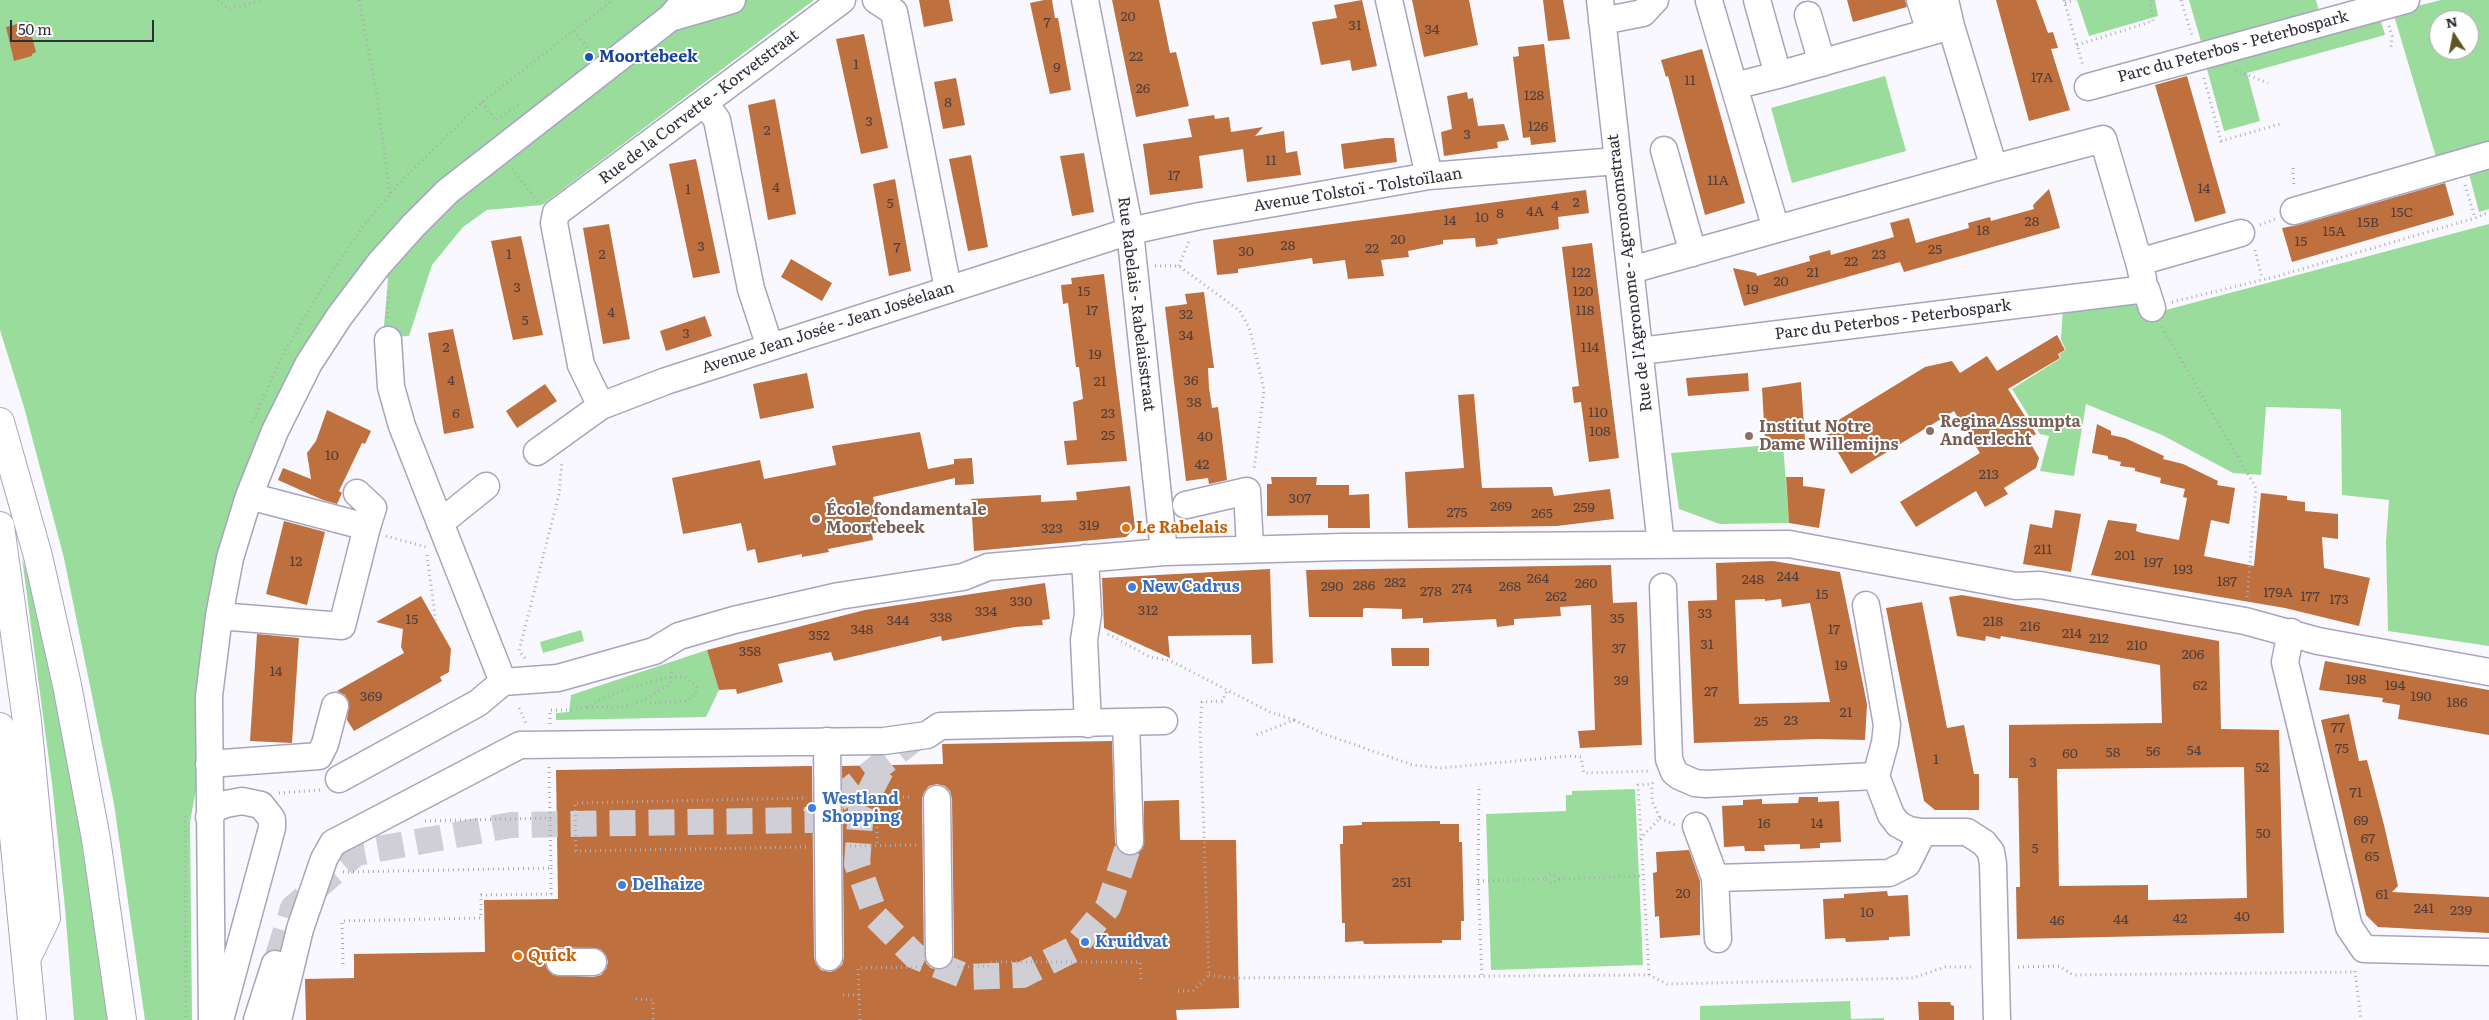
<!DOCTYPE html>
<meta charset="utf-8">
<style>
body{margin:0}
#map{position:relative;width:2489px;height:1020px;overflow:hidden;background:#f9f8fe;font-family:Literata,serif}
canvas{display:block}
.north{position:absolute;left:2429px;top:10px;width:50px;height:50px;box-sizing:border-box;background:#fff;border:1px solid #ababaf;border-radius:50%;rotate:349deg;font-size:14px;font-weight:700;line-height:20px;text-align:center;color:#2e2d38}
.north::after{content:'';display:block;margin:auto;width:18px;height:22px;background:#5e5723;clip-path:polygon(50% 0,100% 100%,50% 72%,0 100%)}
.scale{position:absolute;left:10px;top:20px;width:144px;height:22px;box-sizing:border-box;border:2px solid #2e2d38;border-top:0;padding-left:6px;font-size:15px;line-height:18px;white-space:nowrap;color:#2e2d38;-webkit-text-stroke:4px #fff;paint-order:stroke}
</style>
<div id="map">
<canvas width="2489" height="1020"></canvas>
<div class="north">N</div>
<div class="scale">50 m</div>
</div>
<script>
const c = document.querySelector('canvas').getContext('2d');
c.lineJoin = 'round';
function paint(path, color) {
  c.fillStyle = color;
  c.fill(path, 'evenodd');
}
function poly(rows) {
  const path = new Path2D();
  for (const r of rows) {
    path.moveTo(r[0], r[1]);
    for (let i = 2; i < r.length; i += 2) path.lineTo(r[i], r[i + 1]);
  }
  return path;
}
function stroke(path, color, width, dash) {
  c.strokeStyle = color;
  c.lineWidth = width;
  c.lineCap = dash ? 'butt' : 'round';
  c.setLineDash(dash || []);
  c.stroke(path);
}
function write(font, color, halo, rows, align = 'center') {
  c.font = font + ' Literata,serif';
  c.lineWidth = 4;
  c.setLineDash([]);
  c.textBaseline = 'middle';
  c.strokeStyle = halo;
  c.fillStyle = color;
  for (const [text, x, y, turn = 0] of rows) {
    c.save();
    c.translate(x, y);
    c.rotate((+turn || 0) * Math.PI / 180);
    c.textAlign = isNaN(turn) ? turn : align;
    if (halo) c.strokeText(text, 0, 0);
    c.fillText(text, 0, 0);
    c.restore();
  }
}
paint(poly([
 [0,0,814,0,542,205,487,210,463,227,432,265,409,336,383,337,388,279,368,255,318,325,264,422,235,495,213,575,200,659,197,784,190,822,192,1020,145,1020,114,804,64,558,24,407,0,330],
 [2077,0,2155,0,2158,16,2089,36],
 [2189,0,2316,0,2319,11,2202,45],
 [2441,0,2489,0,2489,143,2436,157,2393,12],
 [2439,20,2469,20,2469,50,2439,50],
 [2379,15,2385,35,2247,73,2260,121,2224,131,2205,62],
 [1885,76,1906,151,1792,183,1771,108],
 [2489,164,2489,209,2479,212,2468,170],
 [2489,224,2489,646,2388,631,2386,542,2389,500,2342,495,2341,409,2266,407,2261,475,2233,473,2162,435,2086,404,2074,476,2040,471,2049,436,2040,434,2012,389,2061,358,2059,354,2066,350,2061,340,2063,307,2135,300,2162,311],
 [1783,444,1789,523,1720,524,1679,509,1671,453],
 [22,558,37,602,67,747,109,1020,74,1020,65,908,52,783],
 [581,630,584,641,543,653,540,642],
 [707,650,719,690,706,717,556,720,556,713,569,712,571,695],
 [1635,789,1643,965,1491,970,1486,814,1566,811,1566,795,1572,795,1572,791],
 [1850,1001,1851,1019,1884,1018,1884,1020,1700,1020,1700,1006]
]), '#99dc9b');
paint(poly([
 [919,0,949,0,953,21,924,27],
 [1044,0,1052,0,1055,18,1058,18,1071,90,1050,94,1030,3],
 [1112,0,1159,0,1170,53,1176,52,1189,106,1136,117],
 [1362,0,1377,66,1352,71,1350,60,1321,65,1312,22,1337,18,1334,5],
 [1412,0,1469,0,1478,45,1424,57],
 [1543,0,1563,0,1570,39,1548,41],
 [1847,0,1905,0,1907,7,1853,22],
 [1996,0,2036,0,2048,33,2053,32,2058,48,2051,49,2070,110,2029,121],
 [28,21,36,52,32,54,32,56,14,61,6,27],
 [864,34,888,148,861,154,836,39],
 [1544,44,1556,142,1531,145,1530,137,1523,138,1513,57,1519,56,1518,47],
 [1702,49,1745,203,1705,215,1668,76,1666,77,1661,60],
 [2187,76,2226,213,2195,222,2155,85],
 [956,78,965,125,943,129,934,82],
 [1467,92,1468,99,1473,98,1478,126,1504,124,1509,140,1497,142,1498,148,1444,156,1441,132,1452,129,1447,96],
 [775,99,796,214,768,220,748,105],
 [1214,115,1215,119,1229,117,1231,132,1263,127,1255,136,1284,131,1286,153,1297,151,1301,175,1247,182,1243,149,1199,156,1203,188,1150,195,1143,144,1192,137,1188,119],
 [1385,138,1394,138,1397,162,1344,169,1341,144],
 [1084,153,1094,212,1072,216,1060,156],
 [971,155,988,247,968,251,949,159],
 [696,159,720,273,693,278,669,164],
 [895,179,911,271,889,276,873,184],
 [2445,183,2454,215,2292,262,2282,228,2298,225],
 [2049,189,2060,228,1904,272,1900,262,1744,306,1733,268,1756,273,1757,276,1810,261,1809,256,1830,250,1831,255,1894,237,1890,223,1909,218,1916,243,1969,228,1968,223,1990,217,1991,221,2034,209,2033,205],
 [1586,190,1589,213,1558,217,1559,229,1497,239,1498,244,1493,245,1476,247,1475,238,1443,240,1443,244,1408,251,1409,257,1381,260,1384,276,1348,279,1345,260,1313,264,1312,258,1238,269,1238,273,1217,275,1213,240],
 [609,224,630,339,603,344,583,228],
 [521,236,543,335,513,340,491,241],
 [1592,243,1619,458,1589,462,1581,402,1574,403,1572,387,1579,386,1562,247],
 [791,259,832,283,822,301,781,277],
 [1104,274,1127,461,1067,465,1064,441,1077,440,1073,402,1083,399,1079,367,1076,367,1068,303,1063,304,1061,285,1072,284,1071,278],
 [1204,292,1214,368,1208,368,1209,388,1212,408,1218,407,1227,480,1209,484,1208,478,1186,481,1165,307,1187,304,1185,294],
 [705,316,712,336,666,351,660,331],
 [453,329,474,428,444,434,428,333],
 [2057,335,2065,350,2058,354,2060,358,2008,389,2036,434,2028,439,2039,458,2036,468,2004,488,2008,494,1985,507,1976,491,1916,527,1900,502,1980,453,1954,411,1851,474,1824,429,1925,367,1952,361,1960,373,1987,356,1997,371],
 [807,373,814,408,760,419,753,384],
 [1748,373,1749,391,1688,396,1686,378],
 [1801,382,1805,440,1765,440,1762,388],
 [545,384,557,401,517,428,506,411],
 [1474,394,1482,488,1552,487,1554,496,1610,489,1614,519,1557,526,1408,528,1405,472,1464,468,1458,395],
 [327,410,371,431,365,444,362,443,339,491,342,493,337,504,323,500,278,480,283,468,311,479,307,453,316,441],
 [2097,424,2111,431,2111,435,2125,438,2164,456,2163,459,2183,464,2218,481,2217,485,2235,488,2229,524,2211,520,2204,556,2254,566,2261,493,2287,496,2287,500,2305,502,2305,511,2338,514,2338,539,2322,537,2324,568,2370,578,2359,626,2285,608,2091,575,2108,520,2137,524,2136,531,2142,533,2179,540,2187,498,2183,497,2185,489,2160,483,2161,478,2135,471,2135,468,2120,466,2121,462,2108,459,2108,456,2092,453],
 [920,432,928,469,954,464,954,459,972,458,974,484,955,485,955,478,873,497,879,525,871,527,873,540,828,549,829,552,802,557,802,554,758,563,755,549,747,551,741,523,683,534,672,478,760,460,764,479,836,465,832,446],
 [1271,477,1317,477,1316,485,1349,485,1349,495,1369,494,1370,528,1328,528,1328,515,1267,516,1267,484,1272,484],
 [1786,477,1803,477,1803,486,1825,489,1819,528,1789,523],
 [1130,486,1135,528,1126,537,974,551,971,499,1041,495,1041,502,1077,500,1076,492],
 [2055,510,2081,514,2071,572,2023,564,2030,524,2052,528],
 [284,521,325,532,307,605,266,594],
 [1773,561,1840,572,1867,704,1865,740,1818,739,1694,743,1688,601,1717,600,1716,563],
 [1765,599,1765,601,1781,599,1782,607,1810,603,1830,702,1739,704,1735,600],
 [1611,565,1613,603,1637,602,1642,745,1580,748,1578,731,1595,730,1591,605,1560,607,1561,616,1514,619,1514,625,1497,627,1496,619,1423,623,1423,618,1402,619,1402,609,1365,608,1363,609,1363,617,1309,617,1306,570],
 [1270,569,1273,663,1252,664,1251,635,1168,636,1170,658,1104,628,1102,578],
 [1045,583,1050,619,1042,620,1043,625,1015,627,942,641,941,636,834,661,831,652,778,664,783,682,737,694,736,689,719,690,707,650,865,610],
 [1962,595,2219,641,2221,729,2279,730,2284,933,2017,939,2016,887,2020,887,2018,778,2009,778,2009,725,2162,723,2160,665,2001,636,2000,639,1986,636,1985,641,1957,636,1949,597],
 [2244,767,2247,898,2148,900,2148,885,2059,886,2057,769],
 [421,596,451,649,449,672,440,677,442,681,354,731,347,720,349,702,345,695,337,691,404,653,401,647,403,629,376,622],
 [1922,602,1947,728,1964,725,1974,774,1979,774,1979,810,1935,810,1924,801,1886,608],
 [257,634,299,638,292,743,250,741],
 [1391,648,1429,648,1429,666,1392,666],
 [2325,661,2489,690,2489,735,2398,719,2400,705,2382,702,2383,698,2319,690],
 [2349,714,2359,761,2367,760,2384,825,2398,886,2392,892,2489,897,2489,933,2378,927,2366,915,2321,720],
 [1112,741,1115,842,1117,848,1123,854,1130,856,1137,854,1143,848,1144,801,1179,800,1180,840,1236,840,1239,1008,1176,1010,1177,1020,306,1020,305,979,354,978,354,954,485,952,484,900,558,899,556,770,812,766,814,957,816,964,821,970,830,972,836,970,842,965,844,957,842,766,943,764,942,744],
 [937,784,945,786,950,791,952,799,954,955,952,962,947,968,939,970,931,968,926,963,924,955,922,799,924,792,929,786],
 [560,947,600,949,606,955,608,962,606,969,601,975,593,977,553,975,547,969,545,962,547,955,552,949],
 [1799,797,1818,797,1818,802,1839,801,1841,842,1820,843,1820,848,1800,849,1800,844,1764,845,1765,851,1745,851,1744,846,1724,847,1722,806,1743,805,1743,800,1762,799,1762,804,1798,803],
 [1440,821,1440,824,1459,824,1459,842,1462,842,1464,921,1461,921,1461,940,1442,940,1442,943,1364,944,1363,941,1345,942,1345,923,1342,923,1340,844,1343,844,1343,826,1362,825,1362,822],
 [1689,850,1700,881,1700,935,1660,938,1659,916,1655,917,1653,873,1657,872,1656,852],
 [1887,891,1888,896,1908,895,1910,936,1889,937,1889,940,1846,942,1845,938,1825,939,1823,899,1844,898,1844,894],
 [1918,1002,1950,1002,1951,1005,1954,1006,1954,1020,1919,1020]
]), '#be703f');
stroke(poly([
 [881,770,861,809,857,864,876,917,915,956,967,977,1022,975,1072,950,1108,907,1130,841],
 [278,956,293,908,356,853,511,825,811,820,924,731]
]), '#d0cfd6', 26, [26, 13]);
const minor = poly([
 [876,0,894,12,948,289],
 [1085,0,1130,231,1164,552],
 [1389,0,1429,176],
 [1600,0,1661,545],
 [1757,0,1778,75,1951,26,1994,168,2103,139,2139,262],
 [1920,0,1930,32],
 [1945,0,1951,26],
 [1709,1,1776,229],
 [1808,15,1822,63],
 [670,18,732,0],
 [1602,21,1643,13,1655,0],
 [1734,86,1778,75],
 [2088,87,2406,0],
 [705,103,717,120,751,289,770,347],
 [1664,150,1693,253],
 [2294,211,2489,155],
 [1631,270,1994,168],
 [2143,279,2139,262,2241,233],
 [388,340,391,387,402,426,503,682],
 [1640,351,2146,289,2152,308],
 [601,406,581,365,554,223,556,213,842,0],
 [537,452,601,406,666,381,1130,231,1200,216,1429,176,1617,161],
 [249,496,367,527,373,508,357,493],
 [1186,505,1247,491,1250,548],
 [440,523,486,486],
 [1085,558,1088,614,1084,640,1088,724],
 [1663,587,1669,759,1674,772,1679,776,1695,783,1706,784,1876,776],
 [1866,605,1887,725,1885,743,1876,776,1891,815,1898,824,1909,830,1923,832,1967,832,1984,843,1991,852,1993,864,1997,1020],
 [219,616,342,626,367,527],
 [2291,632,2285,662,2349,927,2364,949,2489,952],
 [1126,722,1130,841],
 [827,741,829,957],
 [209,764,319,756,325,744,335,706],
 [339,779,478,703,503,682,558,678,654,651,679,636,734,620,839,596,963,577,988,567,1164,552,1343,547,1789,544,2016,586,2040,585,2245,621,2318,641,2489,672],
 [937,799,939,955],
 [209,817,216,808,226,804,242,801,261,805,272,819,272,828,220,1020],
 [1696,826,1715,878,1718,939],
 [1715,878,1889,873,1907,864,1923,832],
 [560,962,593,962],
 [212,1020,209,696,219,616,230,558,249,496,275,431,309,363,339,317,379,264,413,226,448,191,670,18,686,0],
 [257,1020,275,964],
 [278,1020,300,929,324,859,333,843,520,745,884,741,927,735,940,726,1164,721]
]);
const highway = poly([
 [0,422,38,556,67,685,96,839,122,1020],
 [0,526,27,721,46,918,27,957],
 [0,727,9,785,32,1020]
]);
stroke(minor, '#a8a4c0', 29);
stroke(highway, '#a8a4c0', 30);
stroke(poly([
 [218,0,229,9,263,0],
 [359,0,376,90,390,194],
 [2064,0,2083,66],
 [2181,0,2192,36],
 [2065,3,2075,0],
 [2389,26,2392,36,2391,47],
 [574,31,591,53],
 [2077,45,2153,21,2150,0],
 [2235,70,2268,83],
 [2204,78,2221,141,2280,124],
 [482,102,496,121,519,104],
 [2293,168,2294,188],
 [512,169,539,203],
 [2465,185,2475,218],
 [2260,225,2275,219],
 [2255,250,2262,278],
 [1155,266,1179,266,1240,311,1250,330,1264,390,1254,470],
 [1179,266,1189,241],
 [2172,302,2278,276,2475,218,2489,212],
 [387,318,389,289],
 [2162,327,2256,488,2247,600],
 [252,423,283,354,323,286,363,226,405,177,482,102,613,0],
 [386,536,426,547],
 [427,555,436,623],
 [1108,634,1150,657,1171,661,1270,712,1294,720,1256,735],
 [525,658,519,651,559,494,562,461],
 [587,707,623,707,644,700,670,684,672,667],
 [519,708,526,723],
 [1294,720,1324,734,1413,765,1441,768,1569,756,1581,757,1584,773,1651,771],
 [550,724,550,710,568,710,586,707,603,698,626,689,669,677,685,677,697,687,696,694,687,701,652,703,644,700],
 [1479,789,1478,881,1482,977],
 [279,793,320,790],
 [877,797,877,846],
 [848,798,910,797],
 [185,816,186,1020],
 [1660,818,1675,825],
 [425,821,550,818,549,767],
 [1640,839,1660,818,1652,801,1652,784],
 [850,846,916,845],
 [806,847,576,851,575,803,807,798],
 [343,872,551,868,550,818],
 [1559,879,1551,874,1544,879,1552,883,1559,879,1641,876],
 [1478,881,1544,879],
 [343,964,342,921,481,918,481,895,551,894,551,868],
 [958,967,989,966,992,962,1140,962,1141,982],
 [2018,967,2059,966,2073,975,2354,972],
 [2355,971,2361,1020],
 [1209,975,1230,978,1649,975,1667,984,1913,978,1945,967,1974,967],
 [1649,975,1638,785,1652,784,1654,781],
 [1178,991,1193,991,1209,975,1200,727,1202,702,1222,701,1228,689],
 [843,995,859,995],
 [636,999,653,1000,653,1020],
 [860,1020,858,968,922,967]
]), '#adacb4', 3, [1, 4]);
stroke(minor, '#fff', 26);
stroke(highway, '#fff', 28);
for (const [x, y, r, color] of [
 [589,57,5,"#1a4fb4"],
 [1930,431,5,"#8d6e63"],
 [1749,436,5,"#8d6e63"],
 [816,519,5,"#8d6e63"],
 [1126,528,5,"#e8710a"],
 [1132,587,5,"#3f7fe0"],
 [812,808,5,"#3f7fe0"],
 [622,885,5,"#3f7fe0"],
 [1085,942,5,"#3f7fe0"],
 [518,956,5,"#e8710a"]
]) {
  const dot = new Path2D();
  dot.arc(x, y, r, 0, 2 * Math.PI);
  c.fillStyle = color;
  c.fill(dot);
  stroke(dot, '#fff', 2);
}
write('14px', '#523e3a', null, [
 ["20",1128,17],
 ["7",1047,23],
 ["31",1355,26],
 ["34",1432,30],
 ["22",1136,57],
 ["1",856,65],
 ["9",1057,68],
 ["17A",2042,78],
 ["11",1690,81],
 ["26",1143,89],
 ["128",1534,96],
 ["8",948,103],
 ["3",869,122],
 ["126",1538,127],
 ["2",767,131],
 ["3",1467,135],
 ["11",1271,161],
 ["17",1174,176],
 ["11A",1718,181],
 ["4",776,188],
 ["14",2204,189],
 ["1",688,190],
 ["2",1576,203],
 ["5",890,204],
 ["4",1555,206],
 ["4A",1535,212],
 ["15C",2402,213],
 ["8",1500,214],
 ["10",1482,218],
 ["14",1450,221],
 ["28",2032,222],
 ["15B",2368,223],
 ["18",1983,231],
 ["15A",2334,232],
 ["20",1398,240],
 ["15",2301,242],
 ["28",1288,246],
 ["3",701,247],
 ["7",897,248],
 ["22",1372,249],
 ["25",1935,250],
 ["30",1246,252],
 ["1",509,255],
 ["2",602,255],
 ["23",1879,255],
 ["22",1851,262],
 ["122",1581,273],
 ["21",1813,273],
 ["20",1781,282],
 ["3",517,288],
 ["19",1752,290],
 ["15",1084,292],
 ["120",1583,292],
 ["17",1092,311],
 ["118",1585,311],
 ["4",611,313],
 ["32",1186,315],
 ["5",525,321],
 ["3",686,334],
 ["34",1186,336],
 ["2",446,348],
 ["114",1590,348],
 ["19",1095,355],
 ["4",451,381],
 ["36",1191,381],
 ["21",1100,382],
 ["38",1194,403],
 ["110",1598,413],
 ["6",456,414],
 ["23",1108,414],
 ["108",1600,432],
 ["25",1108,436],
 ["40",1205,437],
 ["10",332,456],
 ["42",1202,465],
 ["213",1989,475],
 ["307",1300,499],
 ["269",1501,507],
 ["259",1584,508],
 ["275",1457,513],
 ["265",1542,514],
 ["319",1089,526],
 ["323",1052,529],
 ["211",2043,550],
 ["201",2125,556],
 ["12",296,562],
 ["197",2153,563],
 ["193",2183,570],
 ["244",1788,577],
 ["264",1538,579],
 ["248",1753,580],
 ["187",2227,582],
 ["282",1395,583],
 ["260",1586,584],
 ["286",1364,586],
 ["290",1332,587],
 ["268",1510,587],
 ["274",1462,589],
 ["278",1431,592],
 ["179A",2278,593],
 ["15",1822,595],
 ["262",1556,597],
 ["177",2310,597],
 ["173",2339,600],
 ["330",1021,602],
 ["312",1148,611],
 ["334",986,612],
 ["33",1705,614],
 ["338",941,618],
 ["35",1617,619],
 ["15",412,620],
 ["344",898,621],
 ["218",1993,622],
 ["216",2030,627],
 ["348",862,630],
 ["17",1834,630],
 ["214",2072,634],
 ["352",819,636],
 ["212",2099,639],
 ["31",1707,645],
 ["210",2137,646],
 ["37",1619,649],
 ["358",750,652],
 ["206",2193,655],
 ["19",1841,666],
 ["14",276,672],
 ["198",2356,680],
 ["39",1621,681],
 ["62",2200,686],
 ["194",2395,686],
 ["27",1711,692],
 ["369",371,697],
 ["190",2421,697],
 ["186",2457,703],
 ["21",1846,713],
 ["23",1791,721],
 ["25",1761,722],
 ["77",2338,728],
 ["75",2342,749],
 ["54",2194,751],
 ["56",2153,752],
 ["58",2113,753],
 ["60",2070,754],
 ["1",1936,760],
 ["3",2033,763],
 ["52",2262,768],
 ["71",2356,793],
 ["69",2361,821],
 ["16",1764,824],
 ["14",1817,824],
 ["50",2263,834],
 ["67",2368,839],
 ["5",2035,849],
 ["65",2372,857],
 ["251",1402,883],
 ["20",1683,894],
 ["61",2382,895],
 ["241",2424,909],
 ["239",2461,911],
 ["10",1867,913],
 ["40",2242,917],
 ["42",2180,919],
 ["44",2121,920],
 ["46",2057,921]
]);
write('16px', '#2e2d38', '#fff', [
 ["Parc du Peterbos - Peterbospark",2233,47,-15],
 ["Rue de la Corvette - Korvetstraat",699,107,-37],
 ["Avenue Tolstoï - Tolstoïlaan",1358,190,-9],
 ["Rue de l'Agronome - Agronoomstraat",1630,273,-97],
 ["Rue Rabelais - Rabelaisstraat",1136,304,83],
 ["Parc du Peterbos - Peterbospark",1893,320,-7],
 ["Avenue Jean Josée - Jean Joséelaan",828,328,-18]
]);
write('bold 16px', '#164399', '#fff', [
 ["Moortebeek",599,57]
], 'left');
write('bold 16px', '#785e54', '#fff', [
 ["Regina Assumpta",1940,422],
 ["Anderlecht",1940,440],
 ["Institut Notre",1759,427],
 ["Dame Willemijns",1759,445],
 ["École fondamentale",826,510],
 ["Moortebeek",826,528]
], 'left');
write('bold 16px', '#c56008', '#fff', [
 ["Le Rabelais",1136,528],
 ["Quick",528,956]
], 'left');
write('bold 16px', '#366cbe', '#fff', [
 ["New Cadrus",1142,587],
 ["Westland",822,799],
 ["Shopping",822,817],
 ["Delhaize",632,885],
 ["Kruidvat",1095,942]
], 'left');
</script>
